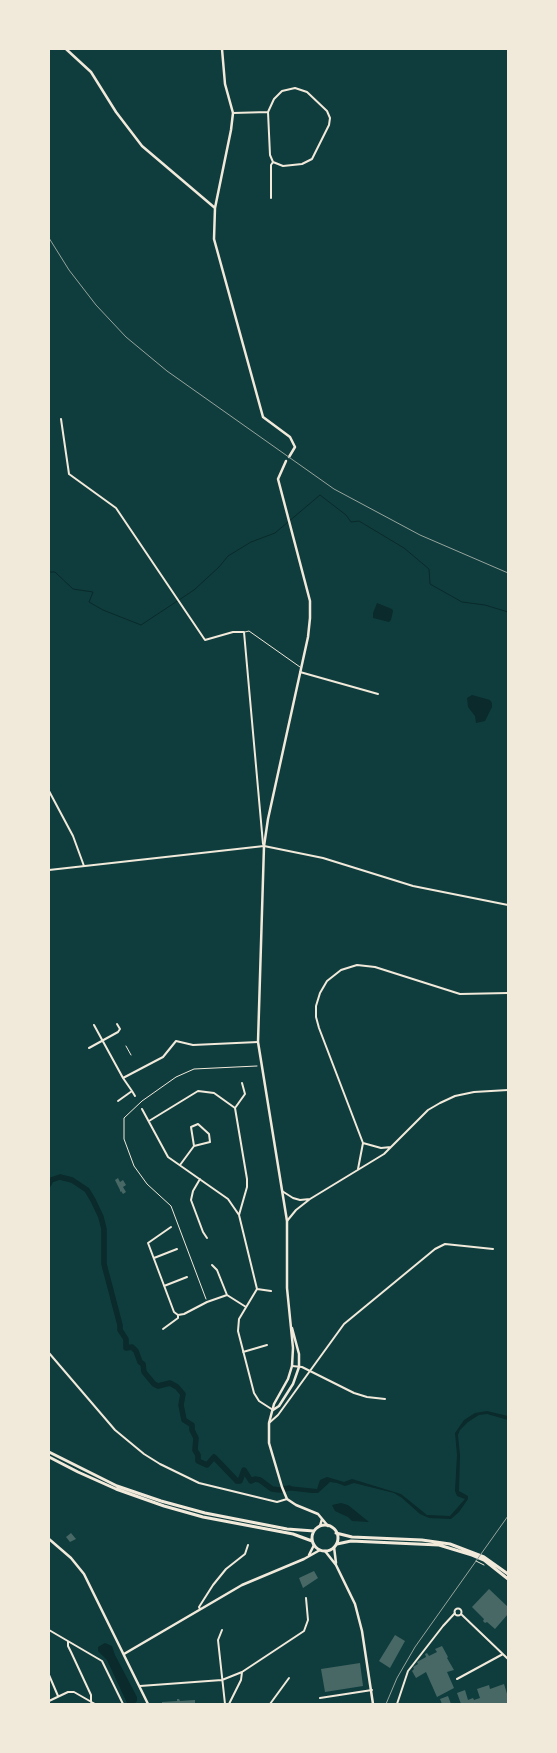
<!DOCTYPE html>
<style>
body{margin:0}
#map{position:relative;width:557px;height:1753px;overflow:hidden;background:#0f3d3e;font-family:Quicksand,sans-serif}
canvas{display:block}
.frame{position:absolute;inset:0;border:50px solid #f1e9da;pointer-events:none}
</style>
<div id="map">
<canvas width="557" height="1753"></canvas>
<div class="frame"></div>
</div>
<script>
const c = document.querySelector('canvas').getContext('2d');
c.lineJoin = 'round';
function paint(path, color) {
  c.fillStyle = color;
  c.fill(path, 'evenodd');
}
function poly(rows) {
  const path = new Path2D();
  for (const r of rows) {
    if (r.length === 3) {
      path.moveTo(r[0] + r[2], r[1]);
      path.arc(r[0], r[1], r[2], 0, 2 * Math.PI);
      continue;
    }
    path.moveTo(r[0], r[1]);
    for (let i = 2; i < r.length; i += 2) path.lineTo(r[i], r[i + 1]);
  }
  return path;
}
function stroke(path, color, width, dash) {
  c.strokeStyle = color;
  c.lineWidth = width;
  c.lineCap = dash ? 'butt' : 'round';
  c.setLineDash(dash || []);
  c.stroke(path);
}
paint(poly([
 [377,603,392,609,393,611,391,620,389,622,373,618,373,613],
 [472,695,490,700,492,703,492,707,485,721,476,723,475,716,468,707,467,698],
 [487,1411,508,1416,508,1420,487,1414,479,1415,468,1422,460,1430,458,1435,460,1455,459,1491,468,1496,468,1499,459,1512,451,1519,429,1518,420,1514,402,1498,394,1493,354,1483,345,1486,337,1483,330,1482,318,1493,312,1493,286,1490,285,1487,288,1486,317,1489,320,1480,327,1477,344,1482,352,1479,401,1494,427,1515,450,1516,465,1499,457,1496,455,1491,457,1455,455,1433,464,1420,475,1413],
 [341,1503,348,1505,369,1522,352,1521,348,1517,335,1511,332,1505],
 [105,1643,112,1646,115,1655,137,1697,137,1701,134,1704,127,1703,107,1660,98,1651,98,1647]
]), '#0a2a2b');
stroke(poly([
 [49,572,55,572,73,589,93,592,89,602,103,610,141,625,194,590,219,567,228,556,251,542,275,533,320,495,346,515,351,522,359,521,404,548,429,569,430,584,462,602,485,605,508,612]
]), '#0a2a2b', 1);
stroke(poly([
 [49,1184,51,1180,60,1177,72,1180,87,1190,93,1200,101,1217,104,1229,104,1264,120,1325,120,1330,126,1339,126,1348,132,1347,136,1351,140,1362,143,1364,144,1372,154,1384,158,1386,170,1383,177,1387,183,1394,181,1405,184,1420,192,1425,192,1430,196,1438,195,1450,198,1455,198,1461,207,1465,214,1457,237,1481,240,1481,244,1470,251,1481,255,1479,260,1480,272,1489,280,1490,289,1488]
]), '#0a2a2b', 5.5);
paint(poly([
 [118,1178,120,1182,123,1180,126,1185,123,1187,126,1192,123,1194,121,1191,120,1192,120,1190,115,1180],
 [71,1533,76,1539,70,1542,66,1537],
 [314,1571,318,1578,303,1588,299,1578],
 [489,1589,508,1607,508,1614,495,1629,487,1622,485,1623,483,1621,484,1619,472,1607],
 [395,1635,405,1641,390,1668,379,1661],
 [442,1646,448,1657,447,1658,454,1670,447,1672,454,1688,437,1697,426,1672,416,1678,412,1671,414,1669,413,1667,418,1664,417,1662,426,1657,425,1654,427,1653,429,1656,437,1652,435,1649],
 [360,1663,363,1686,325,1692,321,1669],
 [504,1684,508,1697,508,1704,461,1704,457,1693,465,1690,468,1700,473,1698,474,1700,480,1698,477,1689,489,1685,490,1689],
 [448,1696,451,1704,442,1704,440,1699],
 [177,1699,179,1699,180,1701,195,1700,195,1704,162,1704,162,1702,177,1701]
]), '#486865');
stroke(poly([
 [126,1046,131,1055],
 [206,1299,171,1206,147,1184,134,1166,124,1139,124,1118,142,1101,176,1077,194,1069,257,1066],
 [476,1561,484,1565]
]), '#f1e9da', 1);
stroke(poly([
 [245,632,249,631,300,667]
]), '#f1e9da', 1);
stroke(poly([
 [233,113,268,112],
 [271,198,271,165,273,162,270,155,268,112,274,99,282,91,295,88,307,92,327,111,330,118,329,125,312,159,302,164,283,166,273,162],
 [61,419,69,474,116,508,205,640,233,632,244,632,263,844],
 [300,672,378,694],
 [49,791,73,836,84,866],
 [49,870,264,846,323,858,413,886,508,905],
 [94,1025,123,1078,132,1091,118,1101],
 [89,1048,118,1032,120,1029,117,1024],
 [123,1078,163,1057,176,1041,193,1045,258,1042],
 [132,1091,135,1096],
 [235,1108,245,1094,242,1083],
 [142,1109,168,1157,228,1199,239,1215,257,1289,239,1319,238,1331,254,1393,259,1401,273,1410],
 [149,1121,198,1091,214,1093,235,1108,247,1179,247,1187,239,1215],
 [363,1143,319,1028,316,1017,316,1006,320,993,327,981,341,970,357,965,375,967,460,994,508,993],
 [180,1165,194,1146,210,1142,209,1134,198,1124,191,1127,194,1146],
 [358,1169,363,1143,381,1148,391,1147],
 [200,1179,193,1191,191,1200,203,1232,207,1238],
 [282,1191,293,1198,300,1200,310,1199,296,1210,287,1221],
 [310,1199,384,1154,428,1110,440,1103,455,1096,474,1092,508,1090],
 [171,1227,148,1243,174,1312,178,1315,184,1314,207,1302,227,1295],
 [154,1258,177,1249],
 [212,1265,217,1270,227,1295,246,1307],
 [164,1286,187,1277],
 [257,1289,271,1291],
 [163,1329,178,1318,178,1315],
 [243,1352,267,1345],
 [49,1353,115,1430,144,1454,160,1464,199,1483,277,1502,287,1499],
 [292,1366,302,1367,354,1393,367,1397,385,1399],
 [269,1423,278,1415,344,1324,435,1249,445,1244,493,1249],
 [458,1612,3.5],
 [200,1609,199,1607,213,1585,226,1569,245,1554,248,1545],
 [461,1614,508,1659],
 [49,1630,102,1661,123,1704],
 [222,1630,218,1640,225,1704],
 [68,1642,68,1646,71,1652,91,1695,91,1702],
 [242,1672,304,1631,308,1620,306,1598],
 [49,1675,58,1696],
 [457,1679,503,1654],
 [140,1686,222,1680,242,1672,241,1680,229,1704],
 [320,1698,372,1690],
 [49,1701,68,1692,74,1692,95,1704],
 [270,1704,289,1678],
 [397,1704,408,1671,443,1626,455,1613]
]), '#f1e9da', 2);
stroke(poly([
 [66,49,91,72,116,112,142,146,215,208],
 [222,49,225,84,233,113,231,130,215,208,214,239,263,417,290,437,295,447,289,457],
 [286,461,278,479,310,601,310,618,308,637,268,819,264,846,258,1042,287,1221,287,1288,293,1348,292,1366,288,1379,274,1404,269,1423,269,1443,282,1487,287,1499,296,1505,318,1514,328,1526],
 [273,1410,279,1406,293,1384,299,1367,299,1354,292,1328],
 [320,1526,322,1519],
 [49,1539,71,1558,84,1574,148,1704],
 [334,1547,336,1563],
 [325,1551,336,1565,355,1604,362,1631,373,1704],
 [309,1555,314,1545],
 [124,1654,242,1585,304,1559,320,1550]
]), '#f1e9da', 2.5);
stroke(poly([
 [49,1452,117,1486,161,1501,205,1513,287,1529,314,1531],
 [49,1457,78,1472,116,1489,164,1506,203,1517,293,1534,312,1541],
 [325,1538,13],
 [336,1533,352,1537,422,1540,450,1544,484,1557,508,1574],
 [337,1544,351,1541,439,1545,472,1555,484,1560,508,1579]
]), '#f1e9da', 3);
stroke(poly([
 [49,238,69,270,96,305,126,337,167,371,334,489,420,535,508,573],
 [386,1704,397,1678,415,1647,508,1516]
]), '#97a49c', 1);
</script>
